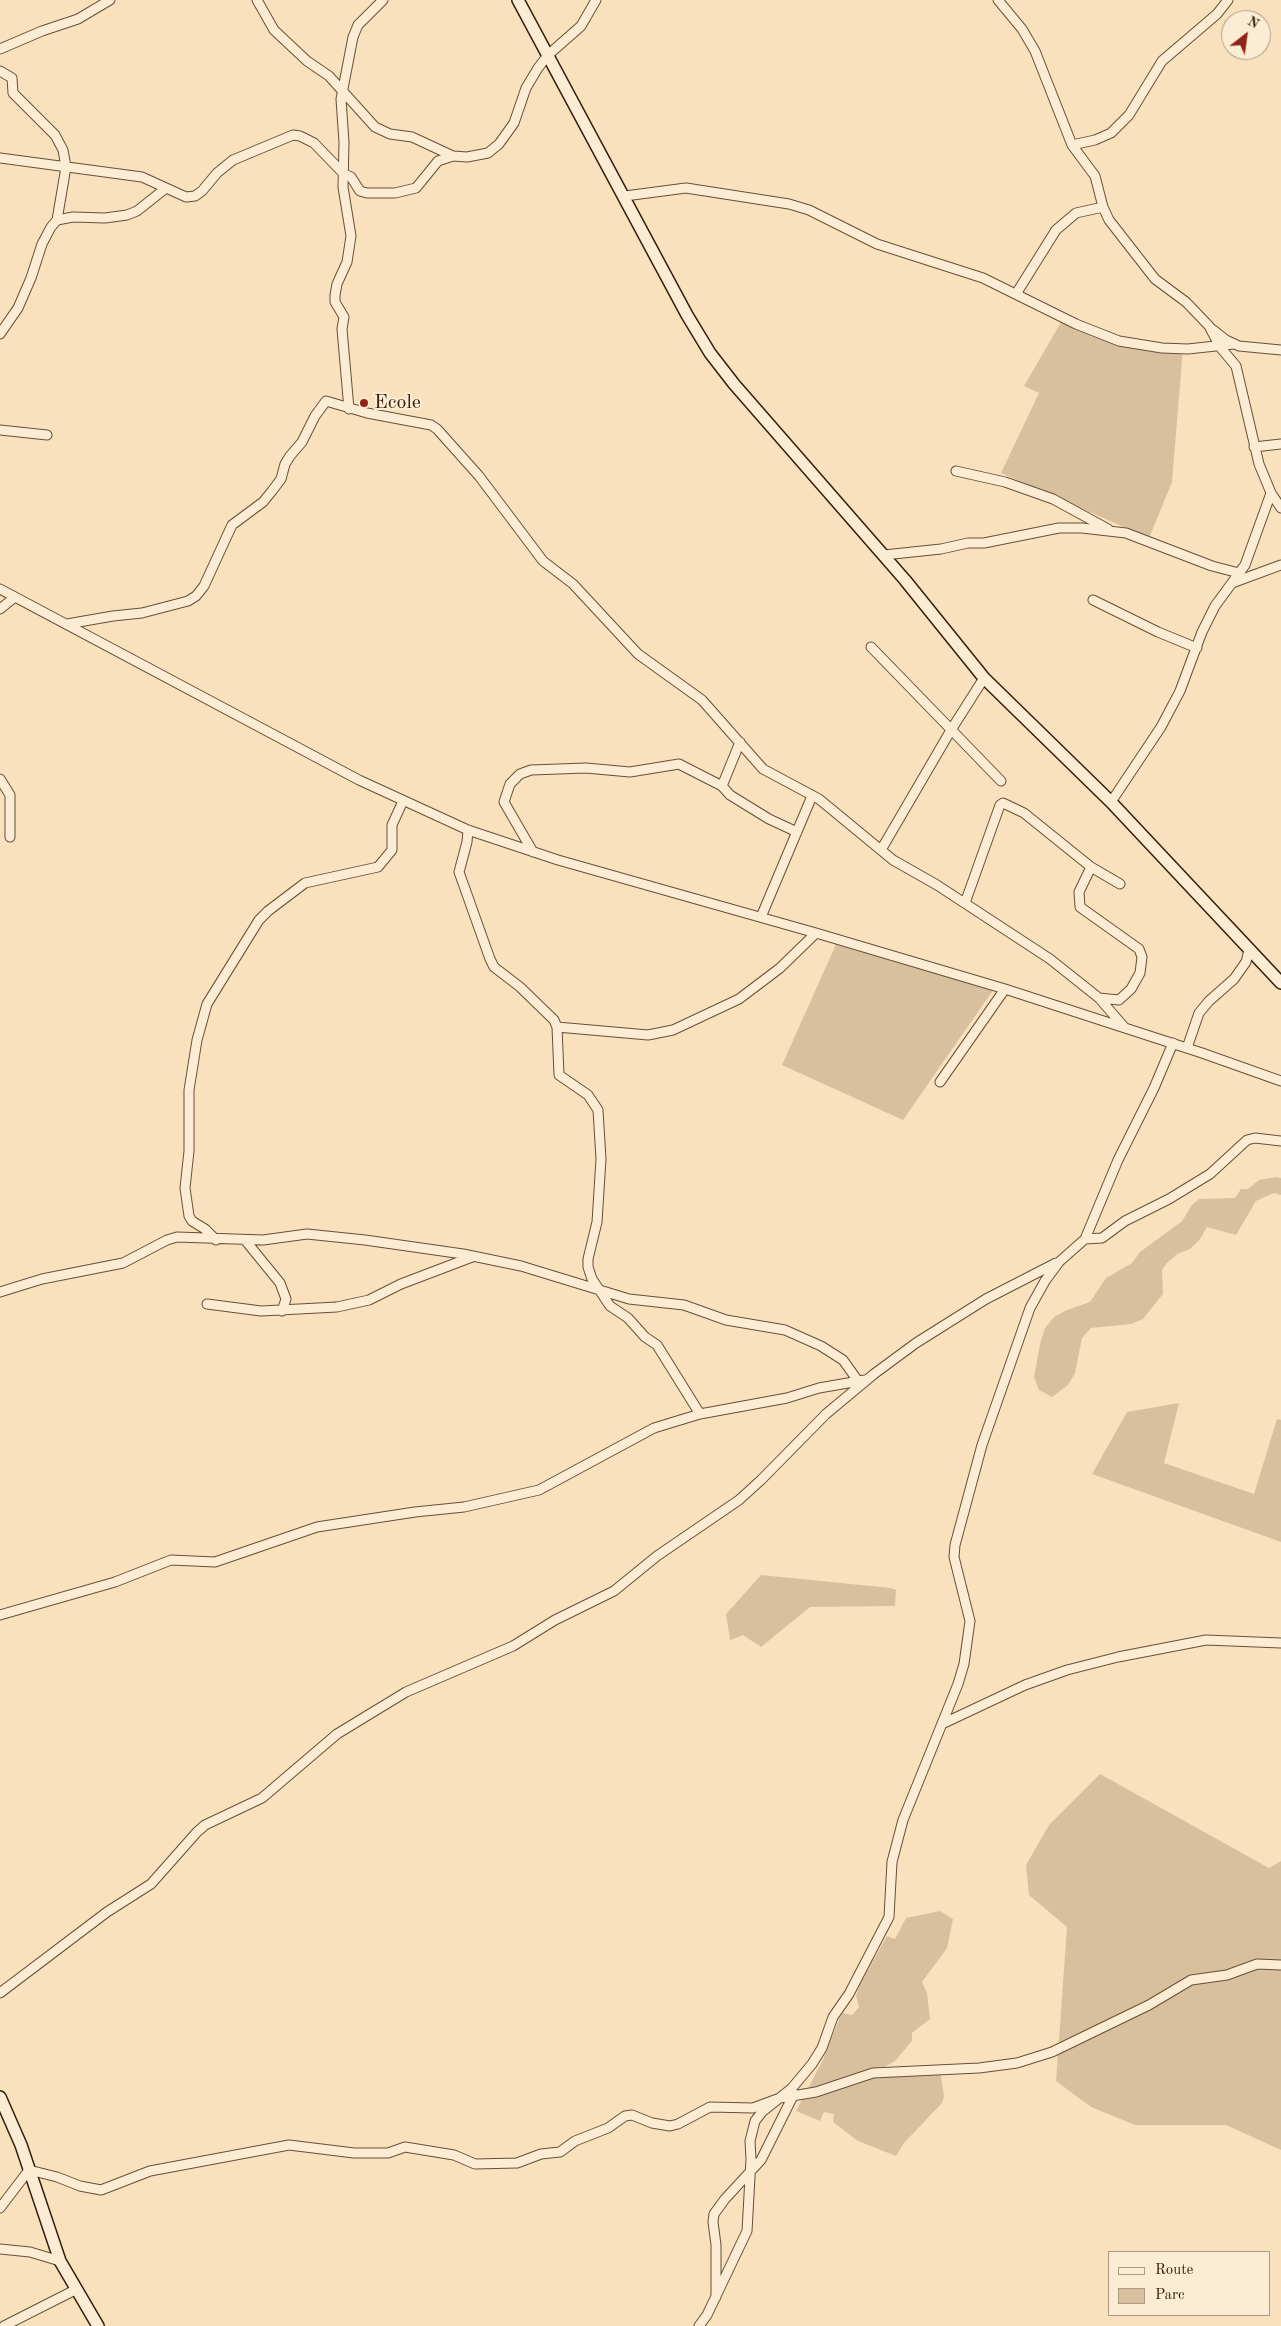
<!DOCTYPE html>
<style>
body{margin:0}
#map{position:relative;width:1281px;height:2326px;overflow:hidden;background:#fae1bd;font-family:"Old Standard TT",serif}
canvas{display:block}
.legend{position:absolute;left:1108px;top:2251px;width:162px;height:65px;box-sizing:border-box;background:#fcecd4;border:1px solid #ac9a84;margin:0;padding:6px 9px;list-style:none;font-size:15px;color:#341e0b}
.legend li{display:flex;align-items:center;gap:10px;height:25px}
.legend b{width:25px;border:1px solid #ac9a84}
.north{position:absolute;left:1221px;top:10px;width:50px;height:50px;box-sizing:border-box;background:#fcecd4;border:1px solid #ac9a84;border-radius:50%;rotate:30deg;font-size:14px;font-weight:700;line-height:20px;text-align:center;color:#341e0b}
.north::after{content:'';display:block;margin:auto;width:18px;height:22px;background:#8f2418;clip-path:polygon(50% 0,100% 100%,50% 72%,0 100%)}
</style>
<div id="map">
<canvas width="1281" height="2326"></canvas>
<ul class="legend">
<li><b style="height:6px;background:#fcecd4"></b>Route</li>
<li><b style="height:14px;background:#d8c09f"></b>Parc</li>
</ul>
<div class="north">N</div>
</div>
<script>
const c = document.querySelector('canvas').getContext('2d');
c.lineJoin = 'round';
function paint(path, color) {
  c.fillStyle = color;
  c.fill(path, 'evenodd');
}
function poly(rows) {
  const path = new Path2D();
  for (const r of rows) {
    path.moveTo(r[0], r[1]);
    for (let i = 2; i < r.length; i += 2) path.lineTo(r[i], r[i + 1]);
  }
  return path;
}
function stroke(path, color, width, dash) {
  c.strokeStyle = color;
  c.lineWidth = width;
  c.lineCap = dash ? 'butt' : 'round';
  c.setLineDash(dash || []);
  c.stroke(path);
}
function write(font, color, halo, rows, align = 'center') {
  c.font = font + ' "Old Standard TT",serif';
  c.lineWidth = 4;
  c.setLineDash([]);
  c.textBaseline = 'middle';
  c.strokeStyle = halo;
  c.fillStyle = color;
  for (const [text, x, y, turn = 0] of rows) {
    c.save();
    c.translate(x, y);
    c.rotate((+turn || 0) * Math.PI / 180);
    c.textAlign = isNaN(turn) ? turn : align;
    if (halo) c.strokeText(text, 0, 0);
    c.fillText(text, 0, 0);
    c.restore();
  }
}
paint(poly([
 [1064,317,1107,335,1183,348,1172,482,1149,538,1001,473,1039,393,1024,386],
 [838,940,996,986,903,1120,782,1065],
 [1277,1177,1281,1178,1281,1195,1274,1193,1256,1201,1236,1235,1207,1227,1200,1239,1190,1249,1177,1254,1167,1263,1162,1270,1163,1294,1143,1319,1131,1324,1091,1328,1082,1338,1075,1373,1068,1385,1052,1397,1039,1390,1034,1377,1040,1344,1045,1328,1054,1317,1067,1310,1090,1302,1106,1278,1132,1263,1140,1252,1182,1221,1192,1205,1199,1199,1235,1198,1241,1189,1248,1189,1259,1180],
 [1179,1403,1164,1463,1254,1494,1277,1419,1281,1420,1281,1542,1092,1474,1127,1412],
 [761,1575,891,1588,896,1590,895,1606,810,1607,761,1647,743,1635,730,1640,726,1614],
 [1100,1774,1269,1868,1281,1861,1281,2150,1226,2125,1135,2125,1091,2107,1056,2081,1067,1927,1029,1895,1026,1865,1049,1825],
 [940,1911,953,1919,947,1948,922,1982,927,1993,930,2019,912,2033,912,2041,895,2061,874,2073,940,2070,944,2096,942,2103,904,2143,896,2156,858,2141,833,2122,834,2114,824,2112,820,2121,796,2111,823,2060,840,2017,843,2013,852,2015,859,2007,856,1996,859,1986,887,1936,895,1939,906,1918]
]), '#d8c09f');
const street = poly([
 [257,0,274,30,307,61,329,76,375,127,390,134,412,137,453,156,467,157,488,153,499,144,514,123,526,88,538,68,548,55,581,26,596,0],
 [998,0,1022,29,1035,51,1072,145,1095,176,1103,207,1109,220,1155,279,1186,302,1209,326,1220,347,1236,366,1259,464,1271,493,1281,508],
 [0,49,42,31,78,19,110,0],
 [0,71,12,78,13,93,55,135,63,150,66,167,57,220],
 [1072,145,1095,140,1111,133,1129,115,1162,61,1217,14,1228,0],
 [0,158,142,177,186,197,195,196,202,191,217,173,233,160,293,135,300,136,314,143,344,174,351,177,360,191,367,193,395,193,416,188,438,161,453,156],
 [625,196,686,188,789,204,809,210,877,244,983,278,1076,324,1119,341,1162,348,1188,349,1234,344],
 [1016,294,1056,230,1076,213,1103,207],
 [1212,329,1226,340,1239,346,1281,350],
 [0,334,18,308,31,278,42,244,51,227,57,220,73,217,105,218,127,215,137,211,166,188],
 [349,409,342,329,344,317,335,302,335,295,337,284,347,262,351,236,343,187,344,142,341,99,353,37,358,25,383,0],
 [0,430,47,435],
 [1254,447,1281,444],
 [956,471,1005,482,1053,499,1108,529],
 [884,555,941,549,968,543,984,543,1059,528,1082,528,1126,533,1212,566,1239,573],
 [1232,583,1281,565],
 [0,589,359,780,468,830,558,860,816,933,1005,989,1202,1053,1281,1081],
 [1093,600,1158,632,1197,648],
 [0,609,15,597],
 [67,624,113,616,142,613,188,601,196,596,204,586,232,525,263,502,272,491,281,479,285,464,290,456,302,442,315,416,326,401,367,413,431,425,437,429,479,476,543,561,573,584,638,654,702,700,763,769,819,799,893,860,937,885,1050,959,1099,998,1125,1028],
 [871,647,1001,781],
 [0,779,10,795,10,837],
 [722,786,740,742],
 [1111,802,1161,727,1180,691,1202,632,1215,606,1245,565,1271,493],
 [468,830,467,842,459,872,490,959,494,967,520,987,554,1020,557,1027,559,1075,588,1095,598,1110,601,1159,597,1222,588,1259,588,1267,592,1279,610,1306,628,1318,645,1337,657,1345,700,1414],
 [881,850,951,730,984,678],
 [533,852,504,802,510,784,520,774,531,770,586,768,630,772,679,764,722,786,730,795,769,819,797,832],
 [1091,867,1079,892,1080,907,1139,949,1142,957,1140,973,1131,989,1119,1000,1099,998],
 [965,903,1000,805,1003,803,1024,813,1091,867,1120,884],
 [761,917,812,796],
 [557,1027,648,1035,673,1030,739,999,780,968,816,933],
 [1187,1048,1199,1013,1209,1001,1234,979,1246,962,1249,950],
 [940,1082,1005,989],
 [1085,1239,1118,1160,1154,1088,1173,1043],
 [216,1240,205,1229,192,1221,189,1216,185,1188,189,1151,189,1090,197,1040,207,1004,259,920,268,911,305,883,378,867,392,850,392,825,403,801],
 [245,1240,280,1283,286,1299,282,1311],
 [0,1292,42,1279,123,1263,167,1240,177,1237,263,1240,307,1234,365,1240,463,1254,521,1266,629,1299,684,1305,726,1320,785,1330,821,1346,843,1360,858,1381],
 [207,1304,261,1311,337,1307,369,1300,401,1284,472,1257],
 [0,1615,115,1582,171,1560,215,1562,317,1527,415,1512,464,1507,539,1490,654,1428,700,1414,787,1398,819,1388,865,1380],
 [942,1724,1025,1685,1067,1670,1118,1657,1206,1640,1281,1643],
 [0,1993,107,1912,151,1884,197,1832,205,1825,262,1798,337,1734,406,1692,513,1646,555,1620,614,1591,657,1556,739,1500,761,1480,826,1414,874,1374,916,1343,986,1299,1056,1263],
 [0,2208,29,2170,57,2177,80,2186,101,2190,150,2171,289,2145,354,2153,388,2153,405,2147,454,2155,475,2164,517,2163,541,2154,560,2152,575,2141,608,2128,625,2116,632,2115,652,2123,670,2126,678,2124,710,2107,753,2108,780,2098,816,2092,873,2073,979,2068,1017,2063,1052,2052,1149,2005,1191,1980,1227,1975,1257,1964,1281,1965],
 [0,2249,30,2252,60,2261],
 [716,2297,716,2245,713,2222,714,2214,725,2199,761,2160,794,2094],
 [4,2326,77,2289],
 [699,2326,707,2315,747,2231,751,2159,750,2141,755,2121,762,2112,792,2088,812,2064,822,2048,833,2017,849,1994,889,1917,892,1862,903,1820,958,1684,964,1664,970,1621,954,1557,955,1545,982,1445,1030,1308,1045,1281,1059,1262,1085,1239,1102,1238,1125,1221,1169,1199,1210,1174,1247,1140,1255,1138,1281,1141]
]);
const secondary = poly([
 [518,0,687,315,710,353,734,384,905,580,984,678,1111,802,1281,983],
 [0,2097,21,2145,60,2261,98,2326]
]);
stroke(street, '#664f38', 11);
stroke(secondary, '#341e0b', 14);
stroke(street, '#fcecd4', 9);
stroke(secondary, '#fcecd4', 11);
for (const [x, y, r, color] of [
 [364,403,5,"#8f2418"]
]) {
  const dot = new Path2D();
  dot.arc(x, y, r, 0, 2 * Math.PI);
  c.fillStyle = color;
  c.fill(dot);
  stroke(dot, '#fcecd4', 2);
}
write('20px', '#341e0b', '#fcecd4', [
 ["Ecole",374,403]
], 'left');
</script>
